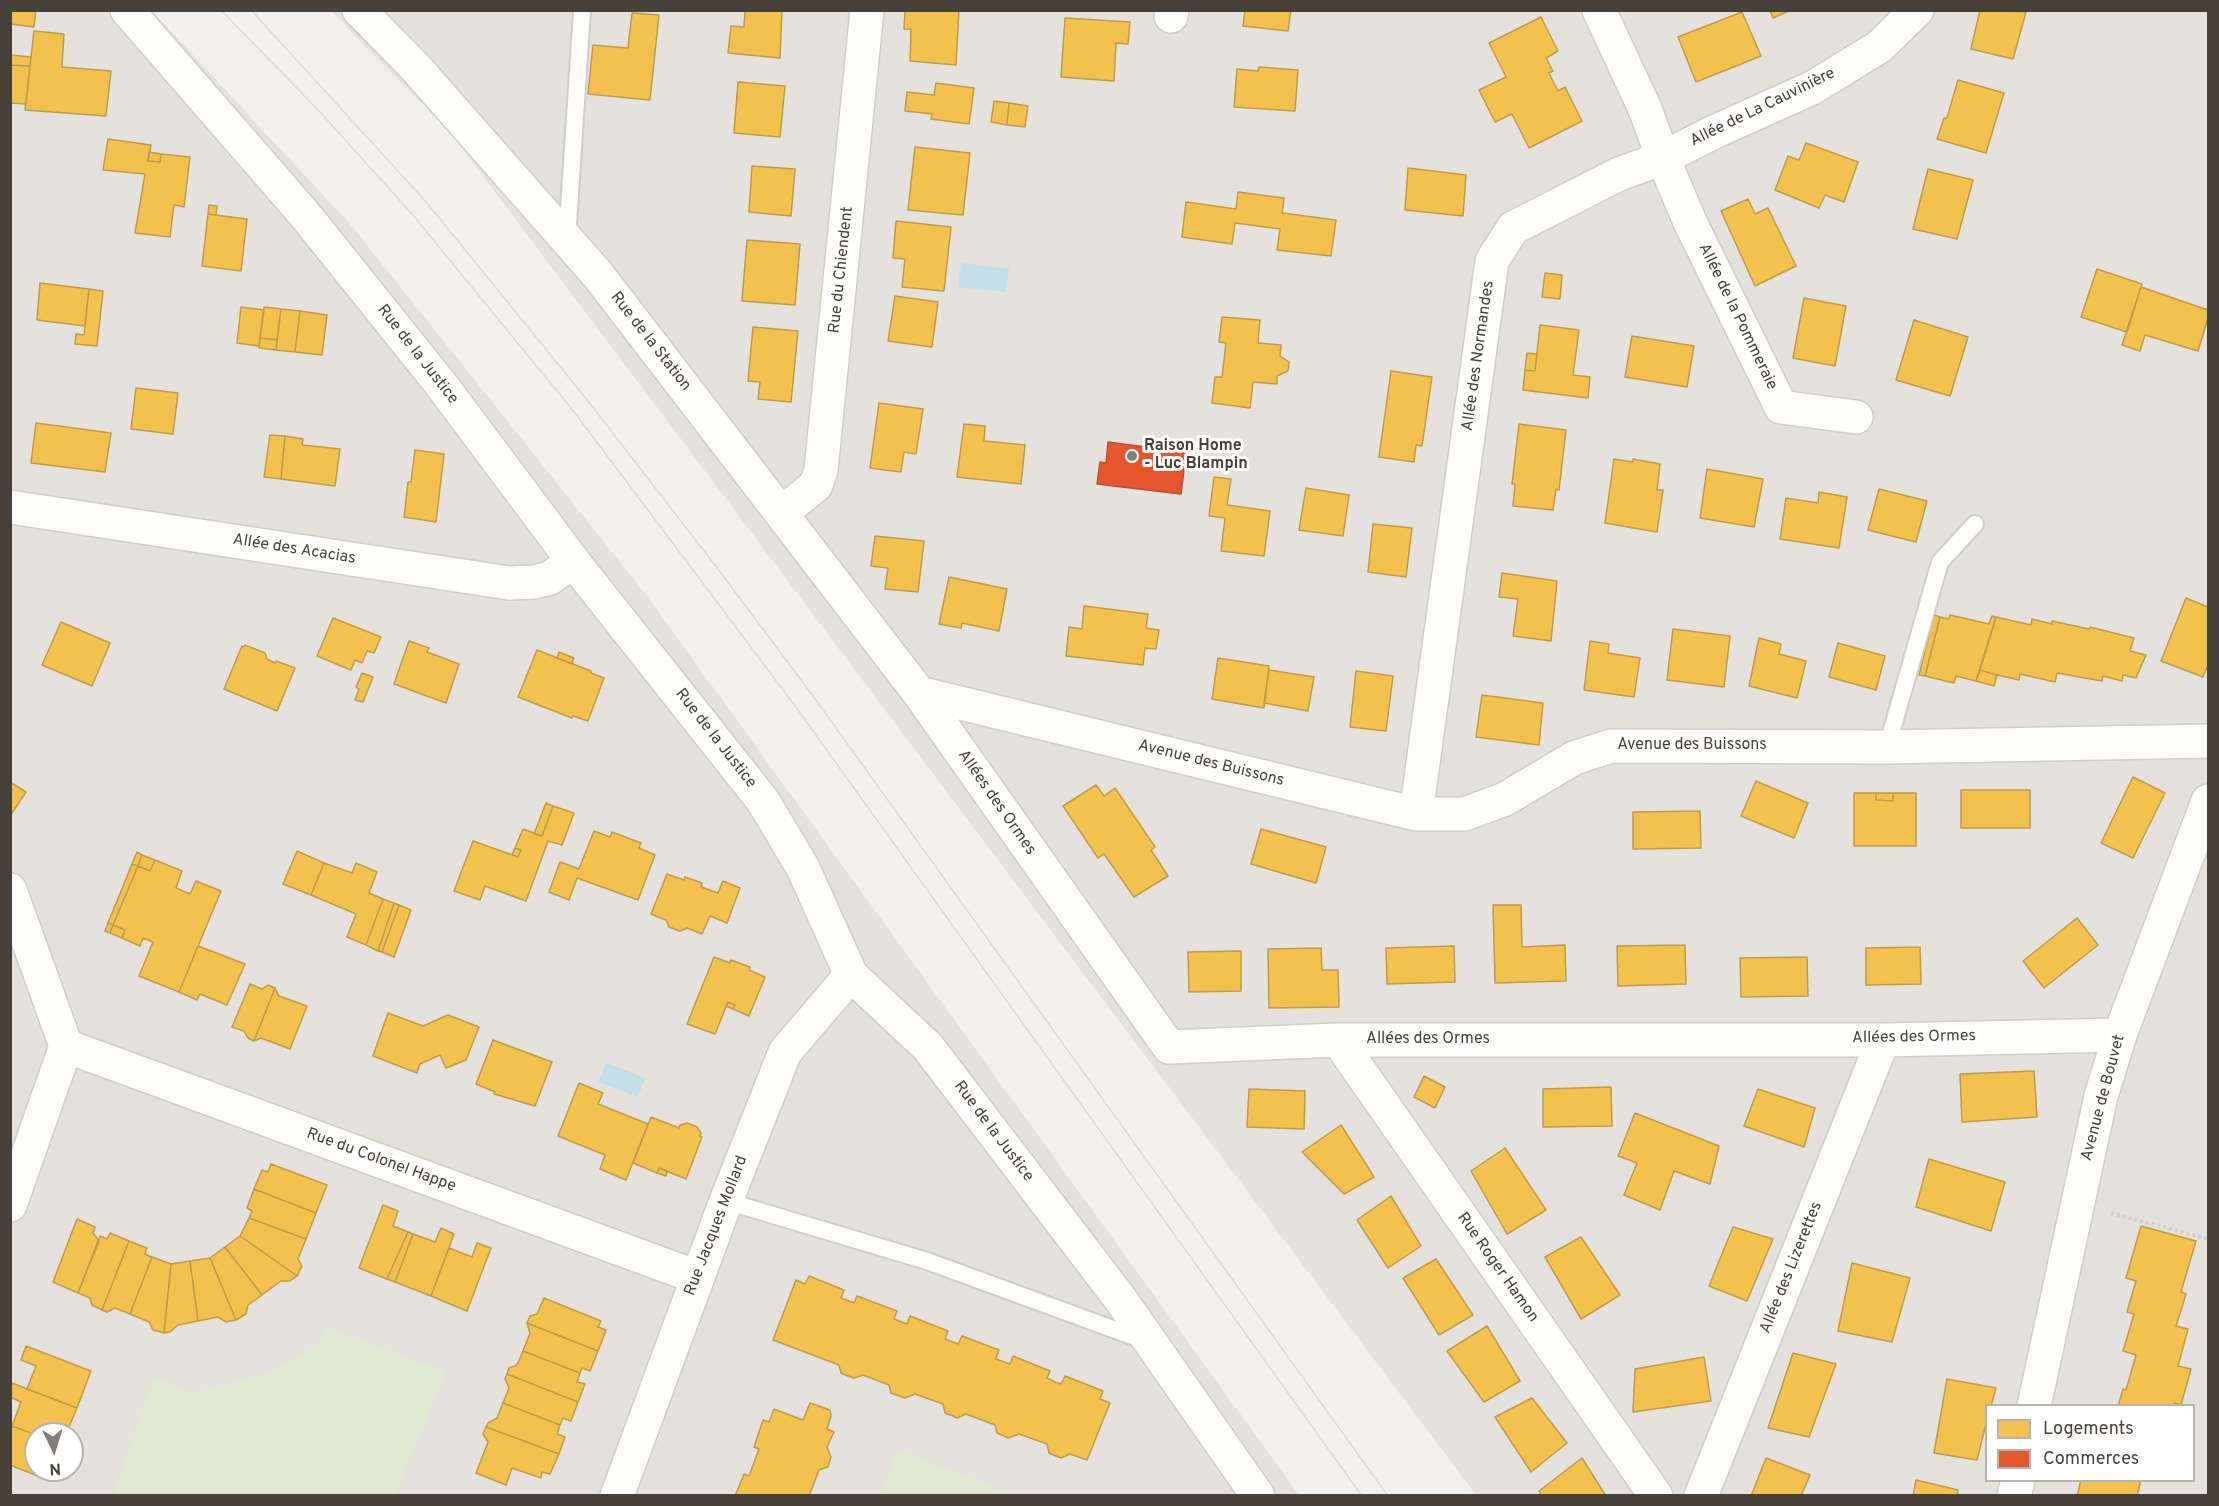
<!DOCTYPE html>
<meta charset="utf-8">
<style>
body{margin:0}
#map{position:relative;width:2219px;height:1506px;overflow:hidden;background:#f2f0ee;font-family:Overpass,sans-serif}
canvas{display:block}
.frame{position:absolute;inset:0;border:12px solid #48413a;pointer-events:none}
.legend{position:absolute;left:1985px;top:1404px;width:210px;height:78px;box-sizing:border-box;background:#fff;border:2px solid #b6b3b0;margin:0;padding:8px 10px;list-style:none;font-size:18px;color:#48413a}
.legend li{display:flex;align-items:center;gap:12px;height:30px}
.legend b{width:30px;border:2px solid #b6b3b0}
.north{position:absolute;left:24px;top:1422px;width:60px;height:60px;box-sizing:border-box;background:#fff;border:2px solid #b6b3b0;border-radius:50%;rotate:176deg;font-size:16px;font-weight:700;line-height:24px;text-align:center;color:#48413a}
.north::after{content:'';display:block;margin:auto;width:21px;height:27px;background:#847e79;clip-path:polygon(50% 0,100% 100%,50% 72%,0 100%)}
</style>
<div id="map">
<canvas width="2219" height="1506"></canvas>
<div class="frame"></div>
<ul class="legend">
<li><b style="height:16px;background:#f2c14e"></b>Logements</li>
<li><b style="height:16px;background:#e4572e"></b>Commerces</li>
</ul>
<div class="north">N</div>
</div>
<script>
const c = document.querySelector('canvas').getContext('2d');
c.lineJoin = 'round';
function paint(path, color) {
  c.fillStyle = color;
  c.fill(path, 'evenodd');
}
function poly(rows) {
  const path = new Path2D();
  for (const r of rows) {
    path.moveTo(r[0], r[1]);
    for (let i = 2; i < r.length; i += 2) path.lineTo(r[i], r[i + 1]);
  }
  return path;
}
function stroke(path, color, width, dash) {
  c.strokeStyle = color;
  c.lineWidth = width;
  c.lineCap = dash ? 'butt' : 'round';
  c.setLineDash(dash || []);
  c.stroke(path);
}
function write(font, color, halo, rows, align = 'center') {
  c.font = font + ' Overpass,sans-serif';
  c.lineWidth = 6;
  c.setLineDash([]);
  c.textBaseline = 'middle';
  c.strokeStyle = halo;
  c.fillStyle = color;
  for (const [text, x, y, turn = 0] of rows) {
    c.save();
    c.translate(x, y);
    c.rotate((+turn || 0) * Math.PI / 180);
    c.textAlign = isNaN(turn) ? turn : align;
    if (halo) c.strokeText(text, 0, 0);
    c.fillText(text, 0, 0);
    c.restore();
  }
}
paint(poly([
 [10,11,152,11,350,224,644,592,1299,1495,11,1495],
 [36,1434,72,1434,72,1470,36,1470],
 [331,11,2208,11,2208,1495,1476,1495,449,131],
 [1986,1406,2194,1406,2194,1480,1986,1480]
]), '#e5e1dc');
paint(poly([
 [327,1327,446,1372,395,1495,114,1495,154,1378,194,1393,274,1371,319,1343],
 [897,1450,995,1487,993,1495,879,1495]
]), '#e2e9d1');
paint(poly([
 [961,263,1009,269,1006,292,958,287],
 [606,1063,645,1078,638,1097,599,1082]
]), '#c4deea');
const homes = poly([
 [10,10,36,10,34,27,10,24,10,10],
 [745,10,782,10,780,58,728,53,731,26,744,27,745,10],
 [905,10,959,10,956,65,910,61,911,29,904,29,905,10],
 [1245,10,1291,10,1288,31,1243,26,1245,10],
 [1770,10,1791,10,1773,18,1770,10],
 [1980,10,2026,12,2013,59,1971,49,1980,10],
 [1742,12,1761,56,1696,82,1678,37,1742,12],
 [632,13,659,15,650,100,588,94,593,45,628,48,632,13],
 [1541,17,1558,51,1546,58,1553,71,1549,73,1558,91,1565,87,1582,121,1529,148,1512,114,1495,122,1479,90,1506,77,1489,43,1541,17],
 [1065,18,1130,22,1128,44,1116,43,1114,81,1061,77,1065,18],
 [34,31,64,34,62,67,111,71,106,116,25,110,34,31],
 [10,55,31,57,30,66,10,65,10,55],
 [10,65,30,66,26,104,10,103,10,65],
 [1259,67,1298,70,1295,111,1234,107,1237,69,1258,71,1259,67],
 [1958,80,2004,93,1986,153,1937,139,1944,118,1947,118,1958,80],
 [738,82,785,86,780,137,734,133,738,82],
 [936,83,974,88,969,124,931,119,932,114,905,111,907,92,934,95,936,83],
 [994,101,1009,103,1007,125,991,122,994,101],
 [1009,103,1028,106,1025,127,1007,125,1009,103],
 [108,139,151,145,148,161,160,162,161,154,190,157,184,207,174,205,170,237,135,233,145,174,103,170,108,139],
 [1806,143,1858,162,1844,202,1825,195,1819,208,1775,190,1788,156,1799,160,1806,143],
 [915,147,970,153,963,215,908,210,915,147],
 [149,152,161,154,160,162,148,161,149,152],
 [752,166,795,169,791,216,749,212,752,166],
 [1408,168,1466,175,1463,216,1405,210,1408,168],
 [1928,169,1973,180,1957,239,1913,229,1928,169],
 [1238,192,1284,198,1282,213,1336,220,1331,256,1277,250,1280,229,1235,223,1232,244,1182,237,1186,202,1236,209,1238,192],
 [1748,199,1755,214,1768,208,1796,266,1755,286,1721,211,1748,199],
 [209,205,217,206,216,215,208,214,209,205],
 [208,214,247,219,241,271,202,266,208,214],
 [896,221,951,227,944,291,902,287,905,259,893,258,896,221],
 [747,240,800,244,795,305,742,301,747,240],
 [2097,269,2142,284,2127,332,2081,317,2097,269],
 [1545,273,1562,275,1560,299,1542,297,1545,273],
 [40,283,89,289,85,326,37,320,40,283],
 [2141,287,2208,310,2208,318,2198,351,2145,335,2140,351,2122,345,2141,287],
 [89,289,103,291,97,346,75,344,76,334,84,335,89,289],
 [895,296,938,302,932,347,888,341,895,296],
 [1804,298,1846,306,1835,366,1793,358,1804,298],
 [241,307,264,310,259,346,237,343,241,307],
 [264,307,281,309,277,340,260,338,264,307],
 [281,309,300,311,295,352,276,350,281,309],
 [300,311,327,315,322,355,295,352,300,311],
 [1222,317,1260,320,1258,343,1281,345,1280,356,1289,362,1288,371,1277,376,1277,384,1253,382,1250,408,1212,403,1215,377,1222,377,1226,343,1219,342,1222,317],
 [1914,320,1968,337,1950,396,1896,380,1914,320],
 [1540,325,1579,330,1573,375,1590,377,1588,398,1523,390,1525,370,1535,371,1540,325],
 [753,327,798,331,791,402,758,399,760,382,748,381,753,327],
 [1632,336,1694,346,1687,387,1625,377,1632,336],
 [260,338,277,340,276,350,259,348,260,338],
 [1527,353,1537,354,1535,371,1525,370,1527,353],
 [1391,371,1432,377,1422,446,1416,445,1414,462,1379,457,1391,371],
 [136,388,178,393,173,434,131,429,136,388],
 [879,403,923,409,916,454,904,452,901,472,870,468,879,403],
 [36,423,111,433,105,472,31,463,36,423],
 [964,424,985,426,984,441,1025,445,1021,484,957,477,964,424],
 [1519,424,1566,430,1559,490,1556,489,1553,510,1513,506,1515,484,1512,484,1519,424],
 [270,435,285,436,281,479,264,477,270,435],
 [285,436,303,439,302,445,340,449,335,486,281,479,285,436],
 [415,450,444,454,436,522,404,517,408,482,411,482,415,450],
 [1614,459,1633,462,1633,459,1660,464,1657,490,1663,490,1657,532,1605,523,1614,459],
 [1707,469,1763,479,1754,527,1700,518,1707,469],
 [1214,477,1231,479,1227,505,1270,511,1264,556,1221,551,1225,518,1209,516,1214,477],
 [1306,488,1349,495,1343,536,1299,530,1306,488],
 [1879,489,1927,501,1916,542,1868,530,1879,489],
 [1819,492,1847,497,1839,548,1780,539,1786,498,1818,503,1819,492],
 [1373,524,1412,528,1406,577,1368,572,1373,524],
 [875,536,924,541,918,592,885,589,888,568,871,566,875,536],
 [1502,573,1557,581,1551,641,1513,636,1518,599,1499,597,1502,573],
 [949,577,1007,589,999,631,962,623,961,628,939,624,949,577],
 [2186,598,2208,607,2208,665,2203,677,2161,661,2186,598],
 [1084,606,1148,614,1146,628,1159,630,1156,649,1145,648,1143,665,1066,656,1069,627,1082,629,1084,606],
 [1934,615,1940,617,1925,676,1919,675,1934,615],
 [1950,615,1989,624,1992,616,1996,617,1976,681,1956,676,1954,683,1925,676,1940,617,1949,619,1950,615],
 [1996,617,2031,625,2032,619,2052,624,2052,621,2089,629,2090,627,2134,638,2130,651,2146,655,2136,678,2123,675,2122,681,2103,676,2102,681,2057,673,2055,682,2020,674,2019,680,1997,675,1980,670,1996,617],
 [333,618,381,637,374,653,367,651,362,663,355,660,351,670,317,656,333,618],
 [61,622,110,643,92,686,42,665,61,622],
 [1673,629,1730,636,1724,687,1667,680,1673,629],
 [1759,638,1781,644,1779,654,1806,661,1797,698,1749,686,1759,638],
 [409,641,429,648,427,652,459,664,446,703,394,684,409,641],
 [1590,641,1609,644,1608,653,1640,658,1634,697,1584,690,1590,641],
 [1838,643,1885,656,1876,690,1829,677,1838,643],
 [245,645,265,653,267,659,275,663,276,661,295,668,277,711,224,689,242,646,244,647,245,645],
 [537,650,591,671,591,673,604,678,588,721,573,716,572,718,518,697,537,650],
 [559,652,574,658,572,664,557,658,559,652],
 [1218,658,1269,666,1264,708,1212,699,1218,658],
 [1269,670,1314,677,1308,711,1264,703,1269,670],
 [1980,670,1997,675,1994,686,1976,681,1980,670],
 [1356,671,1393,676,1386,731,1350,727,1356,671],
 [362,673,373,677,363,702,355,700,359,689,356,687,362,673],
 [1482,695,1543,703,1539,745,1476,737,1482,695],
 [2133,777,2165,793,2133,858,2101,843,2133,777],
 [1756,781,1808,803,1794,838,1741,816,1756,781],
 [10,782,26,792,10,816,10,782],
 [1096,785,1104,796,1115,788,1155,847,1151,850,1168,876,1134,897,1104,854,1098,858,1063,806,1096,785],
 [1961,790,2030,790,2030,828,1961,828,1961,790],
 [1854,793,1876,793,1876,800,1893,801,1893,793,1916,793,1916,846,1854,846,1854,793],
 [1876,793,1893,793,1893,801,1876,800,1876,793],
 [546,803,553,806,542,836,534,834,546,803],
 [553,806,574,813,562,845,548,841,526,901,485,886,480,900,454,891,473,841,518,857,521,850,515,848,523,829,542,836,553,806],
 [1700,811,1701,848,1633,849,1633,812,1700,811],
 [1261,829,1326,847,1316,883,1251,864,1261,829],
 [594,831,610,837,612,832,641,843,639,848,655,855,638,900,577,878,569,900,549,892,560,862,579,869,594,831],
 [515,848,521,850,518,857,512,855,515,848],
 [297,851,324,863,311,895,283,884,297,851],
 [137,852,142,855,138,866,132,864,137,852],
 [142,855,155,860,150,871,138,866,142,855],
 [155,860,182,871,176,888,190,894,196,881,221,891,179,992,139,976,153,942,143,938,140,946,122,938,125,930,113,925,138,866,150,871,155,860],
 [324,863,352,873,356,863,377,872,369,893,383,899,366,945,347,937,356,914,311,895,324,863],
 [132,864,138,866,113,925,108,923,132,864],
 [667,874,684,880,685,877,702,883,701,887,718,893,723,881,740,888,727,923,710,916,702,934,687,928,680,931,669,927,666,920,651,914,667,874],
 [383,899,394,903,378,951,366,945,383,899],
 [394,903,399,905,382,952,378,951,394,903],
 [399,905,411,910,394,957,382,952,399,905],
 [1493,905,1521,905,1522,947,1565,945,1566,981,1495,983,1493,905],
 [2077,918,2098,945,2044,988,2023,961,2077,918],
 [108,923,113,925,110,933,105,931,108,923],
 [113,925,125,930,122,938,110,933,113,925],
 [1685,945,1686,984,1618,986,1617,946,1685,945],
 [198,946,245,964,227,1005,200,994,197,1000,179,992,198,946],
 [1454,946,1455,982,1387,984,1386,948,1454,946],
 [1920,947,1921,984,1866,985,1866,948,1920,947],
 [1321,948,1322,970,1338,970,1339,1007,1269,1008,1268,949,1321,948],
 [1241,951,1241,991,1189,992,1188,952,1241,951],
 [714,957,730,963,731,960,750,967,749,970,765,977,749,1016,733,1009,735,1005,728,1002,715,1034,687,1024,714,957],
 [1807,957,1808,996,1741,997,1740,958,1807,957],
 [250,984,262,989,268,985,275,988,254,1041,248,1038,244,1031,232,1027,250,984],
 [275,988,279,996,307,1006,290,1049,261,1038,254,1041,275,988],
 [728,1002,735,1005,733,1009,726,1006,728,1002],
 [388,1013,423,1026,448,1015,479,1027,466,1060,446,1068,440,1055,420,1064,417,1073,373,1056,388,1013],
 [493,1040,552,1062,535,1106,494,1094,495,1092,476,1084,493,1040],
 [2034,1071,2037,1117,1962,1122,1960,1074,2034,1071],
 [1424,1076,1445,1087,1435,1108,1414,1097,1424,1076],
 [579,1083,603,1093,598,1104,648,1124,626,1180,600,1169,605,1155,558,1136,579,1083],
 [1611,1087,1612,1126,1543,1127,1543,1089,1611,1087],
 [1249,1089,1305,1091,1304,1129,1247,1127,1249,1089],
 [1758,1089,1815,1108,1804,1147,1744,1126,1758,1089],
 [1635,1113,1719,1146,1710,1184,1674,1171,1660,1210,1624,1195,1637,1163,1618,1156,1635,1113],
 [651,1117,679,1128,680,1125,687,1123,697,1127,701,1133,700,1136,702,1137,686,1179,659,1168,657,1173,633,1163,651,1117],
 [1341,1125,1374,1177,1344,1194,1302,1152,1341,1125],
 [1505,1148,1546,1210,1507,1234,1471,1171,1505,1148],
 [1929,1159,2005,1182,1991,1231,1916,1207,1929,1159],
 [271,1164,327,1185,316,1213,254,1189,262,1170,268,1172,271,1164],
 [659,1168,667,1171,666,1176,657,1173,659,1168],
 [254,1189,316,1213,306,1239,249,1218,252,1211,247,1208,254,1189],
 [1391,1196,1421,1246,1388,1268,1357,1220,1391,1196],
 [383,1205,398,1211,393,1226,408,1232,387,1279,359,1268,383,1205],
 [249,1218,306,1239,298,1259,302,1266,297,1276,240,1236,249,1218],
 [77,1219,95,1227,93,1233,99,1241,78,1293,53,1282,77,1219],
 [2141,1226,2196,1241,2181,1292,2186,1294,2176,1326,2188,1329,2178,1366,2191,1369,2181,1405,2174,1403,2173,1406,2118,1406,2123,1389,2126,1390,2136,1355,2123,1351,2134,1314,2127,1312,2136,1281,2126,1278,2141,1226],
 [1733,1227,1773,1239,1747,1301,1709,1286,1733,1227],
 [441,1228,454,1234,431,1296,395,1282,413,1234,435,1242,441,1228],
 [408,1232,413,1234,395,1282,387,1279,408,1232],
 [110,1233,129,1241,102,1310,92,1305,90,1298,78,1293,100,1236,107,1239,110,1233],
 [240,1236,297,1276,290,1281,281,1281,262,1295,225,1247,240,1236],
 [1581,1237,1620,1295,1581,1319,1545,1257,1581,1237],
 [129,1241,147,1248,145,1254,152,1257,130,1314,115,1308,107,1312,102,1310,129,1241],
 [477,1243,491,1248,467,1311,431,1296,449,1248,472,1257,477,1243],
 [225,1247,262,1295,248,1305,246,1314,236,1320,210,1258,225,1247],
 [152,1257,171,1264,164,1333,153,1330,149,1322,130,1314,152,1257],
 [210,1258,236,1320,226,1322,218,1317,198,1321,190,1261,210,1258],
 [1436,1259,1473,1315,1439,1335,1403,1278,1436,1259],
 [190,1261,198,1321,178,1325,170,1332,164,1333,171,1264,190,1261],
 [1852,1263,1910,1278,1892,1342,1838,1331,1852,1263],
 [809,1276,844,1290,841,1298,854,1303,857,1296,897,1311,894,1319,907,1324,910,1316,948,1331,945,1339,958,1344,962,1336,999,1350,996,1359,1010,1364,1013,1356,1050,1371,1047,1378,1055,1382,1061,1384,1065,1376,1103,1391,1100,1399,1110,1403,1087,1460,1070,1454,1061,1458,1056,1456,1049,1453,1047,1444,1019,1434,1008,1438,1004,1436,997,1433,995,1425,966,1414,957,1418,953,1416,945,1413,943,1404,915,1394,905,1398,891,1393,889,1385,863,1375,854,1378,848,1376,841,1373,839,1365,773,1340,796,1280,805,1284,809,1276],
 [544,1298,601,1321,598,1327,606,1330,598,1351,527,1323,530,1316,537,1314,544,1298],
 [527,1323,598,1351,590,1371,582,1368,580,1373,523,1351,530,1333,527,1323],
 [1487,1326,1520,1381,1484,1402,1447,1351,1487,1326],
 [26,1346,91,1371,77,1408,27,1389,36,1366,21,1360,26,1346],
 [523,1351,580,1373,577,1382,585,1384,578,1402,507,1374,509,1368,517,1365,523,1351],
 [1793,1353,1836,1364,1809,1437,1768,1428,1793,1353],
 [1704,1357,1711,1401,1633,1412,1635,1369,1704,1357],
 [507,1374,578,1402,571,1421,563,1418,560,1425,503,1403,509,1388,505,1379,507,1374],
 [1947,1379,1996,1388,1991,1406,1986,1406,1986,1424,1977,1460,1934,1453,1947,1379],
 [12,1383,77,1408,66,1434,36,1435,12,1426,21,1402,10,1397,12,1383],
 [1532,1398,1567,1443,1531,1472,1495,1417,1532,1398],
 [503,1403,560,1425,557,1434,565,1437,559,1454,486,1427,488,1423,497,1418,503,1403],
 [810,1403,830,1410,831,1416,827,1429,834,1432,827,1447,831,1457,828,1467,819,1470,809,1496,735,1496,744,1474,749,1476,759,1449,754,1447,763,1420,769,1422,774,1409,803,1420,810,1403],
 [12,1426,36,1435,36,1470,52,1470,48,1480,10,1465,10,1431,12,1426],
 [486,1427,559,1454,550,1474,542,1472,541,1478,512,1468,506,1485,476,1473,488,1442,483,1434,486,1427],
 [1582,1458,1606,1496,1542,1496,1539,1491,1582,1458],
 [1766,1458,1810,1475,1801,1496,1751,1496,1766,1458],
 [1916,1480,1958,1490,1957,1496,1913,1496,1916,1480],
 [2081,1480,2141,1480,2137,1496,2077,1496,2081,1480]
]);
paint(homes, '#f2c14e');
stroke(homes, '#bf9b48', 1.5);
const shops = poly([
 [1108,442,1153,448,1154,442,1187,446,1181,494,1097,484,1100,462,1106,463,1108,442]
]);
paint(shops, '#e4572e');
stroke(shops, '#b55032', 1.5);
const service = poly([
 [567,239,582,10],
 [1887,747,1940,562,1975,524],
 [726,1201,927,1261,1143,1340]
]);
const minor = poly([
 [127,10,306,216,443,387,573,561,763,801,803,868,851,975,928,1047,1121,1300,1258,1496],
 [359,10,415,67,598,275,919,693,1169,1047,1338,1040,1883,1040,2120,1035],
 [1171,16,1172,10],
 [1856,417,1781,407,1690,222,1663,158,1714,132,1812,88,1879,47,1917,10],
 [10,507,509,583,534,582,550,578,573,561],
 [782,513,816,485,821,470,867,10],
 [919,693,1416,814,1465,814,1505,799,1574,758,1611,746,1887,747,2208,741],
 [1416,814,1492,261,1513,228,1619,174,1663,158,1645,109,1599,10],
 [10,890,66,1046],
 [1338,1040,1656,1496],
 [66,1046,697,1277],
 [10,1205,66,1046],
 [2034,1406,2101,1096,2120,1035,2208,801],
 [617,1496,726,1201,785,1052,851,975],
 [1701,1496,1883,1040],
 [2014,1496,2018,1480]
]);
stroke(service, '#d0cecb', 20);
stroke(minor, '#d0cecb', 36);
stroke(poly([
 [2111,1213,2208,1239]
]), '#d2d0cc', 4, [3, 3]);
stroke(service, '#fdfdfc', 16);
stroke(minor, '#fdfdfc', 33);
stroke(poly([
 [221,10,321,113,412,214,575,413,798,710,1362,1496],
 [251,10,427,203,588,401,718,569,813,696,1388,1496]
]), '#dadada', 1.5);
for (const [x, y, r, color] of [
 [1132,456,6,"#847e79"]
]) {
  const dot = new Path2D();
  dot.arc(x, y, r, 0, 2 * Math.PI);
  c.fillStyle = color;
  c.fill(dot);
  stroke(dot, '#fff', 2);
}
write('16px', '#48413a', '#fff', [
 ["Allée de La Cauvinière",1763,108,-26],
 ["Rue du Chiendent",842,270,-84],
 ["Allée de la Pommeraie",1737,317,64],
 ["Rue de la Station",650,342,52],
 ["Rue de la Justice",417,355,52],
 ["Allée des Normandes",1479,356,-82],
 ["Allée des Acacias",294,550,9],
 ["Rue de la Justice",715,739,52],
 ["Avenue des Buissons",1692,746],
 ["Avenue des Buissons",1211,764,14],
 ["Allées des Ormes",996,803,55],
 ["Allées des Ormes",1914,1038,-1],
 ["Allées des Ormes",1428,1040],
 ["Avenue de Bouvet",2104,1098,-75],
 ["Rue de la Justice",993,1132,53],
 ["Rue du Colonel Happe",381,1161,20],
 ["Rue Jacques Mollard",717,1226,-69],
 ["Rue Roger Hamon",1497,1268,55],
 ["Allée des Lizerettes",1792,1268,-68]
]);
write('bold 16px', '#48413a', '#fff', [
 ["Raison Home",1144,447],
 ["- Luc Blampin",1144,465]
], 'left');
</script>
